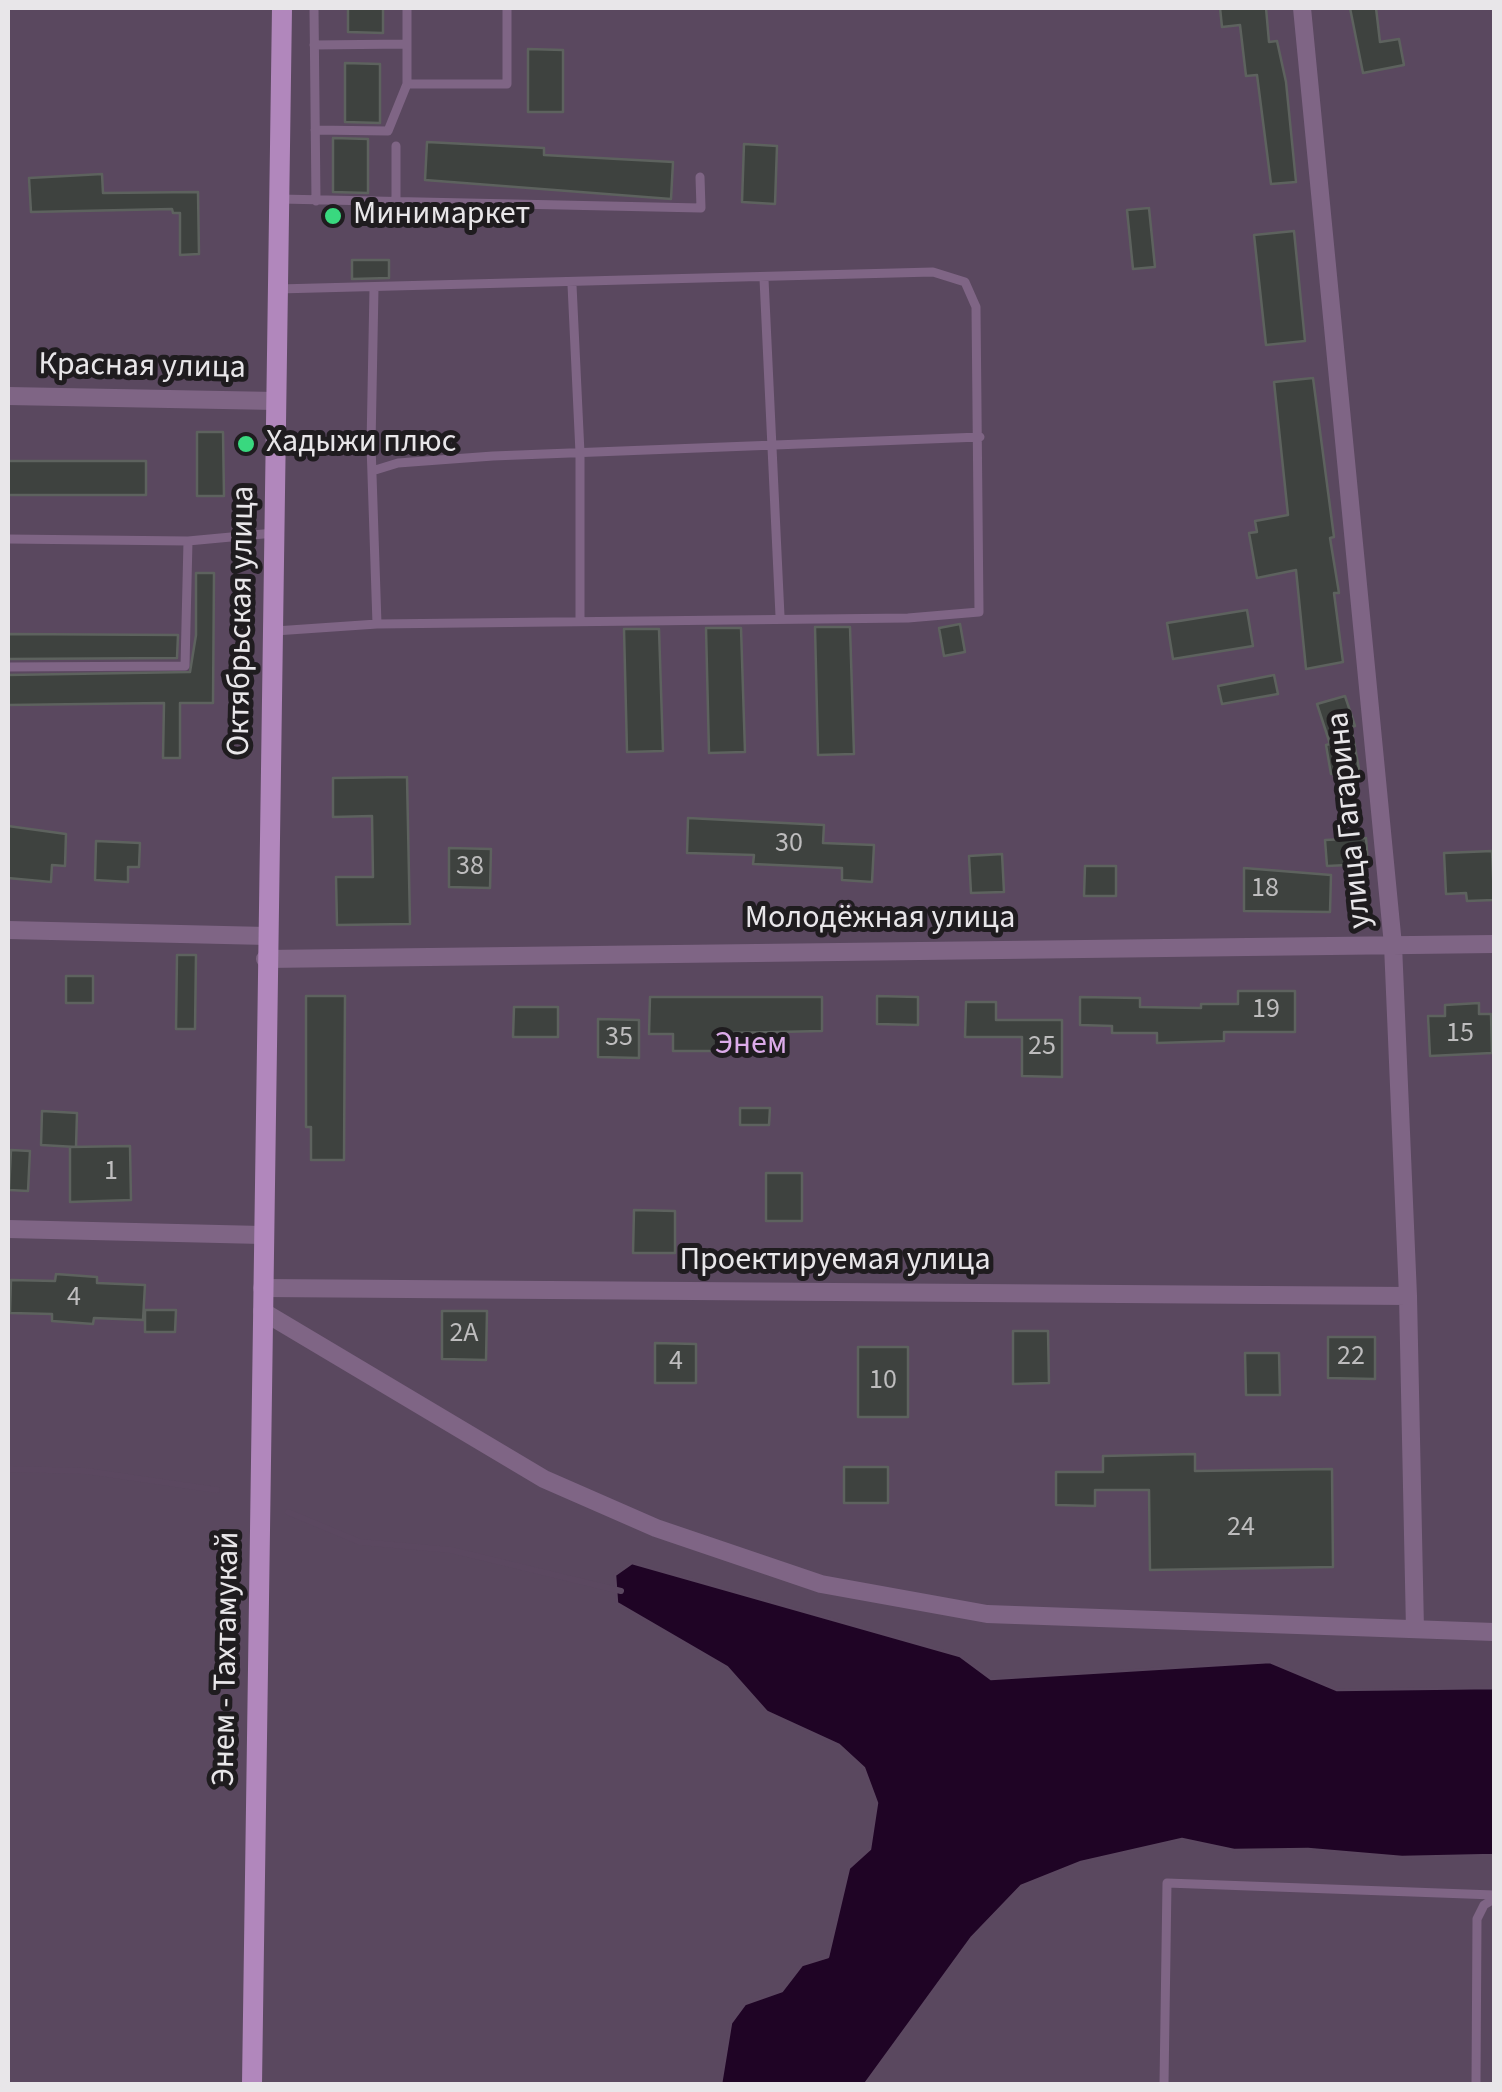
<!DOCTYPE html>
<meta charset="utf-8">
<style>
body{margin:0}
#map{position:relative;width:1502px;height:2092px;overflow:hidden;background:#282529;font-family:"Source Sans 3",sans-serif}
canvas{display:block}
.frame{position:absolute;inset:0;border:10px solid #e8e6e9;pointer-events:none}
</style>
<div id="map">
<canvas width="1502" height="2092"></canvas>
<div class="frame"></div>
</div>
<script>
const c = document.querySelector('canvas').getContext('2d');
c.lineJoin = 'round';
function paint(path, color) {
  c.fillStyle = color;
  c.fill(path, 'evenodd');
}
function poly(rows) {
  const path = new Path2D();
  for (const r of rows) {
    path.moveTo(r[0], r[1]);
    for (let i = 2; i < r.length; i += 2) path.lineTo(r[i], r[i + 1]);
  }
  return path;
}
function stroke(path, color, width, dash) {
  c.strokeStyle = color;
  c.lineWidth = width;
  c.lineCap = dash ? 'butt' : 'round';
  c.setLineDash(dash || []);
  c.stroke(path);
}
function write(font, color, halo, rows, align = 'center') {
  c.font = font + ' "Source Sans 3",sans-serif';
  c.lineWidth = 10;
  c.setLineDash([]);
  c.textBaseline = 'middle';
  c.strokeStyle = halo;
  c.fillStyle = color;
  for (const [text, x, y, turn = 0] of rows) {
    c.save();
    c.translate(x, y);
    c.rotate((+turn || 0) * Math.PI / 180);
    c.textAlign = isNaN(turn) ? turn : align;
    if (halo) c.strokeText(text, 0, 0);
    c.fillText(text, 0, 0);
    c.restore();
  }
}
paint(poly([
 [8,8,1494,8,1494,2084,8,2084]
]), '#5a485f');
const water = poly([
 [632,1563,960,1656,991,1679,1270,1662,1337,1690,1494,1688,1494,1855,1402,1857,1308,1849,1234,1850,1182,1839,1081,1862,1021,1886,972,1937,865,2084,721,2084,731,2023,745,2004,782,1991,802,1965,828,1957,849,1868,870,1849,877,1803,864,1768,839,1745,767,1712,727,1667,617,1603,615,1575,632,1563]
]);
paint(water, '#1f0425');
stroke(water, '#5b4860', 2.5);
stroke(poly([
 [8,1469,86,1471,217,1490],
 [288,1512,360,1542,451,1550,621,1591]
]), '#5b4860', 6);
const building = poly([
 [348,8,383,8,383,33,348,32,348,8],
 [1220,8,1266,8,1269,42,1277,41,1286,82,1296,182,1271,184,1257,75,1246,76,1240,25,1222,27,1220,8],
 [1350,8,1376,8,1380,42,1399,39,1404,65,1363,73,1350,8],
 [528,49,563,50,563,112,528,112,528,49],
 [345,63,380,64,380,123,345,122,345,63],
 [333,138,368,139,368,193,333,192,333,138],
 [427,142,544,148,544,155,673,162,671,199,425,180,427,142],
 [744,144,777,146,775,204,742,202,744,144],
 [102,174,103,193,198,192,199,254,180,255,180,213,173,213,172,209,31,212,29,178,102,174],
 [1149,208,1155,267,1133,269,1127,210,1149,208],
 [1294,231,1305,341,1266,345,1254,235,1294,231],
 [352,260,389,260,389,278,352,279,352,260],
 [1313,378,1334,537,1330,538,1339,593,1334,593,1343,662,1306,669,1296,570,1257,578,1249,533,1257,532,1255,521,1288,515,1274,382,1313,378],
 [197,432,223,432,224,496,197,496,197,432],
 [8,461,146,461,146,495,8,495,8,461],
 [196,573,214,573,213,703,180,703,180,758,163,758,164,703,8,705,8,675,190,672,196,635,196,573],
 [1247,610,1253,646,1173,659,1167,623,1247,610],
 [960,624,965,652,944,656,939,628,960,624],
 [815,627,850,627,854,754,818,755,815,627],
 [706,628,741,628,745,752,709,753,706,628],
 [624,629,659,629,663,751,627,752,624,629],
 [8,634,178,635,177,658,8,659,8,634],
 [1274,675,1278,694,1222,704,1218,686,1274,675],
 [1345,696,1355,726,1351,727,1359,769,1331,774,1326,745,1330,744,1317,704,1345,696],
 [407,777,410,924,337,925,336,877,373,877,372,816,333,817,333,778,407,777],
 [688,818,824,825,823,843,874,845,872,882,842,880,842,868,753,864,754,855,687,853,688,818],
 [8,826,66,834,65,866,52,865,51,882,8,878,8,826],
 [1366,838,1368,864,1327,866,1325,840,1366,838],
 [96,841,140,843,139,867,128,867,128,882,95,880,96,841],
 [449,848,491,849,490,888,449,887,449,848],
 [1492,851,1494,900,1467,901,1466,893,1446,894,1444,853,1492,851],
 [1002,854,1004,892,971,893,969,856,1002,854],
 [1085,866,1116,866,1116,896,1084,896,1085,866],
 [1244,868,1331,875,1330,912,1244,911,1244,868],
 [177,955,196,955,195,1029,176,1029,177,955],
 [66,976,93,976,93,1003,66,1003,66,976],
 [1238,991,1295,991,1295,1032,1224,1032,1224,1041,1157,1043,1157,1033,1112,1033,1112,1026,1080,1025,1080,997,1140,998,1140,1007,1201,1008,1201,1004,1238,1004,1238,991],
 [306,996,345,996,344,1160,311,1160,311,1127,306,1127,306,996],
 [877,996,918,997,918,1025,877,1024,877,996],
 [650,997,822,997,822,1031,729,1033,729,1051,673,1051,673,1034,649,1034,650,997],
 [966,1002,996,1002,996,1020,1062,1020,1062,1077,1022,1076,1022,1037,965,1037,966,1002],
 [1479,1003,1479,1014,1491,1014,1492,1053,1430,1056,1428,1016,1445,1016,1445,1005,1479,1003],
 [514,1007,558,1007,558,1037,513,1037,514,1007],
 [598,1019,639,1020,639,1058,598,1057,598,1019],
 [740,1108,770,1108,769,1125,740,1125,740,1108],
 [42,1111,77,1113,76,1147,41,1145,42,1111],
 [130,1146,131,1200,70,1202,70,1147,130,1146],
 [11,1150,30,1151,28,1191,9,1190,11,1150],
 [766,1173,802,1173,802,1221,766,1221,766,1173],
 [634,1210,675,1211,675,1253,633,1253,634,1210],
 [56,1274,97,1277,97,1283,145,1285,143,1320,94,1318,93,1324,52,1321,52,1314,10,1313,11,1280,55,1281,56,1274],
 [145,1310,176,1310,175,1332,145,1332,145,1310],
 [442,1311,487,1311,486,1360,442,1359,442,1311],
 [1013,1331,1048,1331,1049,1383,1013,1384,1013,1331],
 [1328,1337,1375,1337,1375,1379,1328,1378,1328,1337],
 [655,1343,696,1344,696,1383,655,1383,655,1343],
 [858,1347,908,1347,908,1417,858,1417,858,1347],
 [1245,1353,1279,1353,1280,1395,1246,1395,1245,1353],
 [1195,1454,1195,1471,1332,1469,1333,1567,1150,1570,1149,1490,1095,1490,1095,1506,1056,1505,1056,1472,1103,1472,1103,1456,1195,1454],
 [844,1467,888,1467,888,1503,844,1503,844,1467]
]);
paint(building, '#3e423f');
stroke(building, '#5d625e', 2.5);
stroke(poly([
 [314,8,316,201],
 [407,8,407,84,507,84,507,8],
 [314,45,407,44],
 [315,130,388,131,407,84],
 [280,199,701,208,700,177],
 [396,203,396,146],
 [764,279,780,616],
 [572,285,580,453,580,620],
 [374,288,371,445,377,624],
 [372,471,398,463,493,456,980,437],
 [8,539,188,541,274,533],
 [275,631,377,624,908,618,979,612,976,307,965,282,933,272,278,289],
 [8,667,185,666,188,541],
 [1164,2084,1167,1883,1494,1895],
 [1476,2084,1477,1919,1484,1905,1494,1899]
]), '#7f6585', 9);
stroke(poly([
 [1302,8,1393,945,1408,1296,1415,1629],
 [8,396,276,401],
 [8,930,267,936],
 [265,959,1494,944],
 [8,1229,262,1235],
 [262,1288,1408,1296],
 [262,1311,544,1479,656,1528,821,1584,987,1614,1494,1632]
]), '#7f6585', 18);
stroke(poly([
 [252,2084,282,8]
]), '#b187bc', 20);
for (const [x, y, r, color] of [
 [333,216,10,"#39d87f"],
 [246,444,10,"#39d87f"]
]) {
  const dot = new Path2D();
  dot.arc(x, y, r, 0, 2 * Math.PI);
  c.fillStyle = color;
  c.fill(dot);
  stroke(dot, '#1f1c1f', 4);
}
write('28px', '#bebdbe', null, [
 ["30",789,845],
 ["38",470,868],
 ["18",1265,890],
 ["19",1266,1011],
 ["15",1460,1035],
 ["35",619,1039],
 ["25",1042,1048],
 ["1",111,1173],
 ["4",74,1299],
 ["2А",464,1335],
 ["22",1351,1358],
 ["4",676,1363],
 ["10",883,1382],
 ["24",1241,1529]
]);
write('32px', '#e8e6e9', '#1f1c1f', [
 ["Минимаркет",353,216],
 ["Хадыжи плюс",266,444]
], 'left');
write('32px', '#e8e6e9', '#1f1c1f', [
 ["Красная улица",142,368,1],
 ["Октябрьская улица",243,621,-89],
 ["улица Гагарина",1351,820,-96],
 ["Молодёжная улица",880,920],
 ["Проектируемая улица",835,1262],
 ["Энем - Тахтамукай",228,1659,-89]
]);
write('32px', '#dcabe9', '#1f1c1f', [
 ["Энем",751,1046]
]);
</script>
